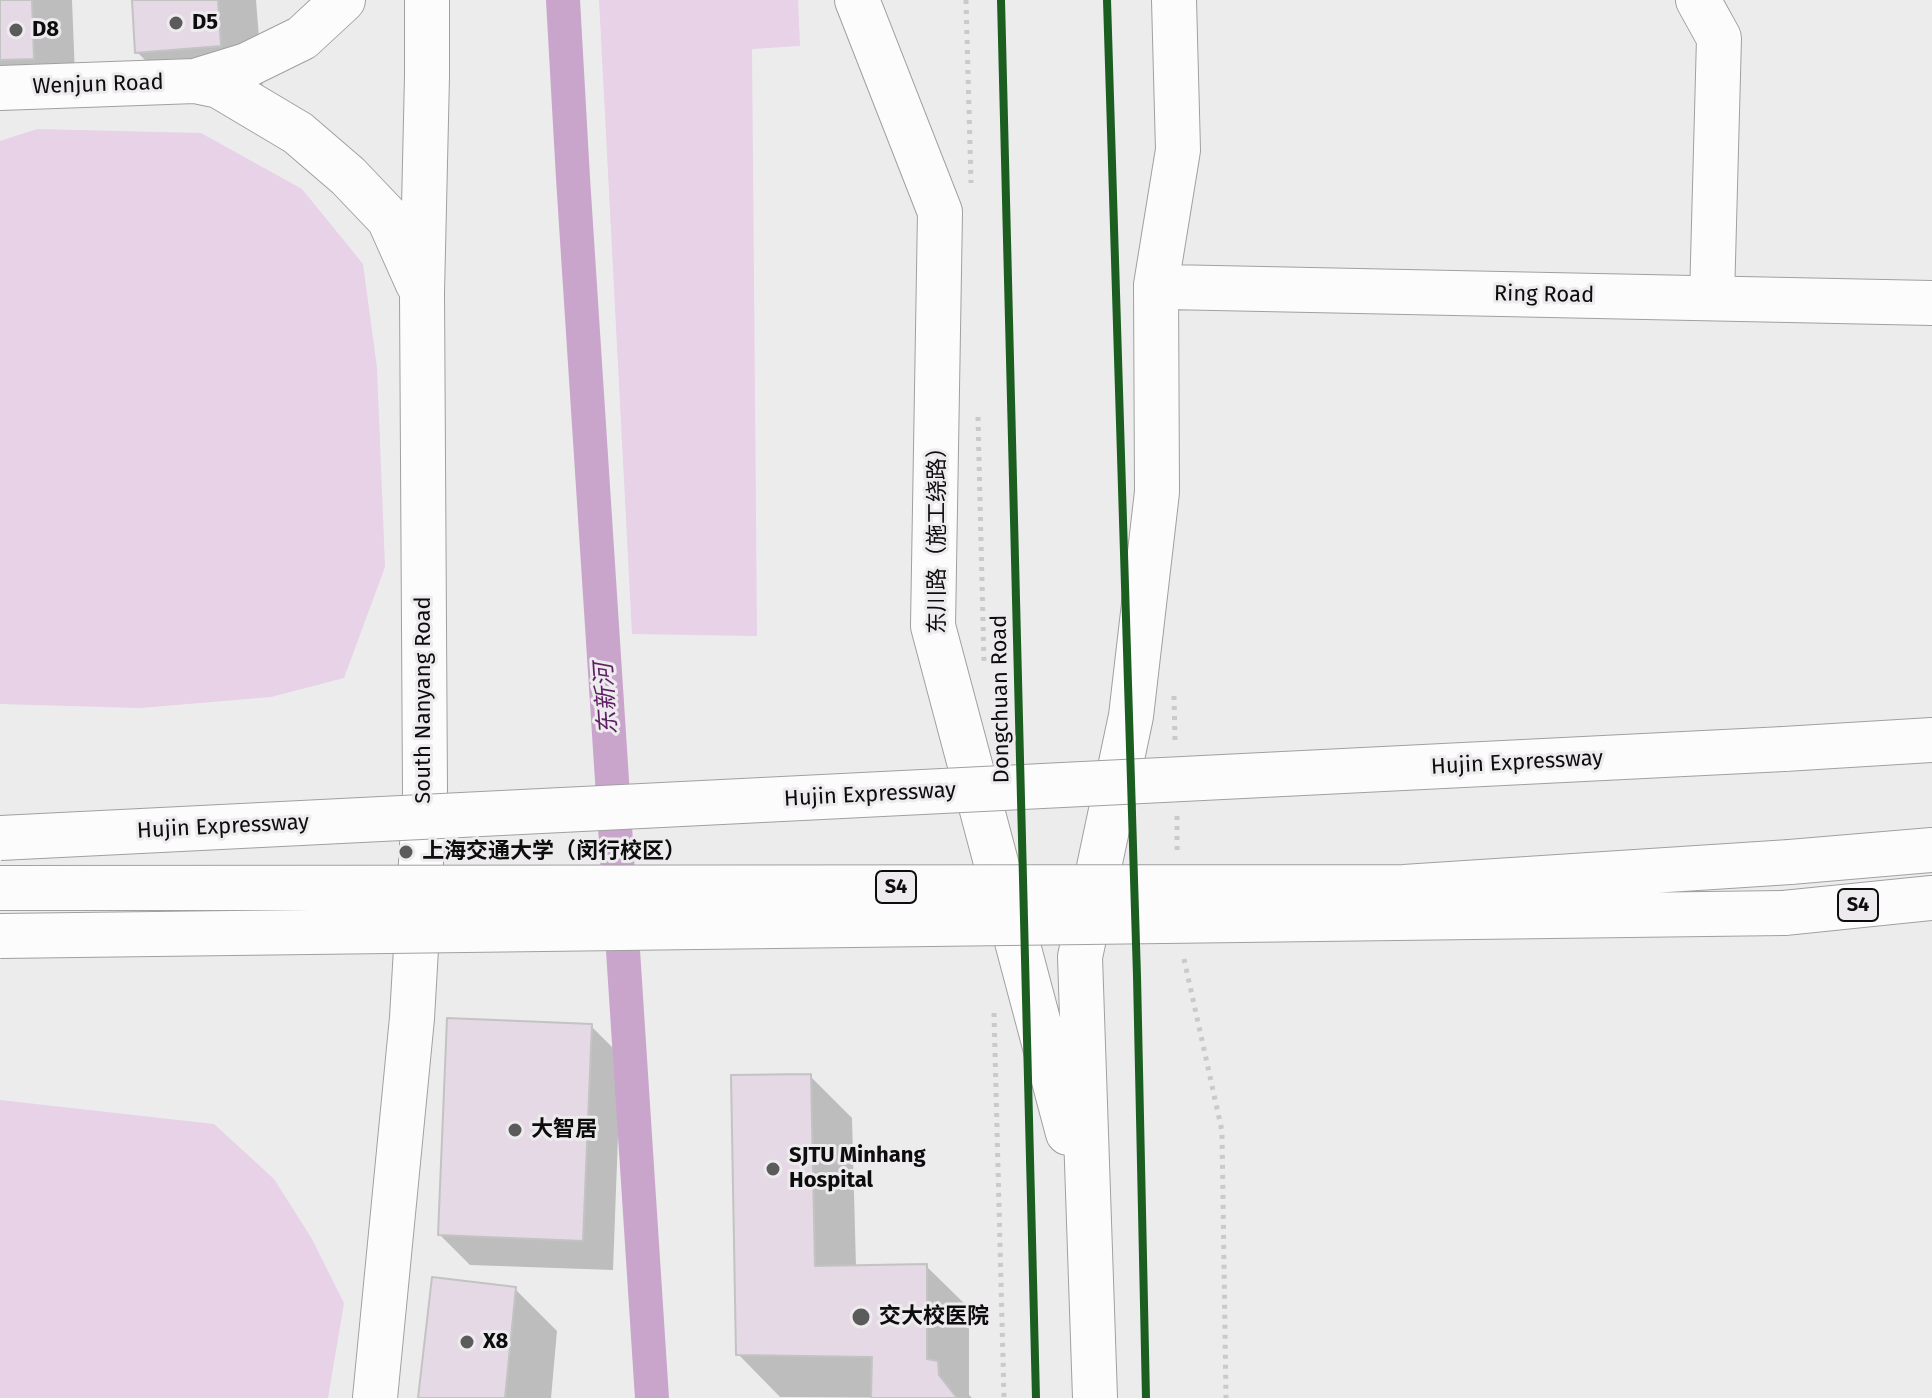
<!DOCTYPE html>
<meta charset="utf-8">
<style>
body{margin:0}
canvas{display:block;background:#ececec}
</style>
<canvas width="1932" height="1398"></canvas>
<script>
const c = document.querySelector('canvas').getContext('2d');
c.lineJoin = 'round';
function paint(path, color) {
  c.fillStyle = color;
  c.fill(path, 'evenodd');
}
function poly(rows) {
  const path = new Path2D();
  for (const r of rows) {
    path.moveTo(r[0], r[1]);
    for (let i = 2; i < r.length; i += 2) path.lineTo(r[i], r[i + 1]);
  }
  return path;
}
function stroke(path, color, width, dash) {
  c.strokeStyle = color;
  c.lineWidth = width;
  c.lineCap = dash ? 'butt' : 'round';
  c.setLineDash(dash || []);
  c.stroke(path);
}
function write(font, color, halo, rows, align = 'center') {
  c.font = font + ' "Fira Sans","Noto Sans SC",sans-serif';
  c.lineWidth = 6;
  c.setLineDash([]);
  c.textBaseline = 'middle';
  c.strokeStyle = halo;
  c.fillStyle = color;
  for (const [text, x, y, turn = 0] of rows) {
    c.save();
    c.translate(x, y);
    c.rotate((+turn || 0) * Math.PI / 180);
    c.textAlign = isNaN(turn) ? turn : align;
    if (halo) c.strokeText(text, 0, 0);
    c.fillText(text, 0, 0);
    c.restore();
  }
}
paint(poly([
 [599,0,798,0,800,46,752,49,757,636,632,634],
 [37,129,201,133,302,189,363,264,377,368,385,567,344,678,271,697,140,708,0,704,0,141],
 [0,1100,214,1124,274,1179,312,1239,344,1303,328,1398,0,1398]
]), '#e7d2e8');
paint(poly([
 [0,0,72,0,76,101,0,104],
 [134,0,256,0,263,88,180,95,137,52],
 [591,1026,621,1056,613,1270,470,1265,440,1235],
 [810,1076,852,1118,856,1267,926,1266,969,1308,969,1395,972,1398,780,1397,738,1354],
 [515,1289,557,1331,551,1398,420,1398]
]), '#0003');
stroke(poly([
 [563,0,573,178,652,1398]
]), '#c9a5cc', 34);
const building = poly([
 [0,0,32,0,34,59,0,60,0,0],
 [132,0,218,0,221,46,135,53,132,0],
 [447,1018,592,1024,583,1241,438,1235,447,1018],
 [811,1074,815,1266,927,1264,927,1359,938,1361,939,1375,957,1398,871,1398,872,1357,736,1355,731,1075,811,1074],
 [432,1277,516,1287,505,1398,418,1398,432,1277]
]);
paint(building, '#e4d9e4');
stroke(building, '#c3c3c3', 2);
const minor = poly([
 [1698,0,1719,38,1712,298],
 [195,81,247,65,302,38,343,0],
 [0,88,195,81,219,86,298,133,348,176,389,219,418,284],
 [375,1398,412,1018,425,793,422,293,427,76,427,0]
]);
const major = poly([
 [857,0,940,212,933,626,1068,1133],
 [1156,285,1167,287,1932,303],
 [1095,1398,1080,957,1131,716,1157,492,1156,285,1178,150,1174,0]
]);
const highway = poly([
 [1784,749,1932,740],
 [1790,862,1932,850],
 [1784,913,1932,898]
]);
stroke(minor, '#a0a0a0', 46);
stroke(major, '#a0a0a0', 46);
stroke(highway, '#a0a0a0', 46);
stroke(poly([
 [966,0,971,183],
 [978,417,984,663],
 [1174,696,1175,742],
 [1177,816,1177,850],
 [1184,959,1222,1131,1226,1398],
 [994,1013,1004,1398]
]), '#cacaca', 5, [4, 6]);
stroke(minor, '#fcfcfc', 44);
stroke(major, '#fcfcfc', 44);
stroke(highway, '#fcfcfc', 44);
const highwayBridge = poly([
 [0,838,1784,749],
 [0,888,1404,887,1790,862],
 [0,936,1784,913]
]);
stroke(highwayBridge, '#a0a0a0', 46, []);
stroke(highwayBridge, '#fcfcfc', 44);
stroke(poly([
 [1001,0,1036,1398],
 [1107,0,1137,976,1146,1398]
]), '#1b5e20', 8);
for (const [x, y, r, color] of [
 [176,23,8,"#5b5b5b"],
 [16,30,8,"#5b5b5b"],
 [406,852,8,"#5b5b5b"],
 [515,1130,8,"#5b5b5b"],
 [773,1169,8,"#5b5b5b"],
 [861,1317,10,"#5b5b5b"],
 [467,1342,8,"#5b5b5b"]
]) {
  const dot = new Path2D();
  dot.arc(x, y, r, 0, 2 * Math.PI);
  c.fillStyle = color;
  c.fill(dot);
  stroke(dot, '#edebed', 3);
}
for (const [x, y, w] of [
 [896,887,40],
 [1858,905,40]
]) {
  const box = new Path2D();
  box.roundRect(x - w / 2, y - 16, w, 32, 6);
  c.fillStyle = '#edebed';
  c.fill(box);
  stroke(box, '#0d0d0d', 2);
}
write('bold 20px', '#0d0d0d', null, [
 ["S4",896,887],
 ["S4",1858,905]
]);
write('bold 22px', '#0d0d0d', '#edebed', [
 ["D5",192,23],
 ["D8",32,30],
 ["上海交通大学（闵行校区）",422,852],
 ["大智居",531,1130],
 ["SJTU Minhang",789,1156],
 ["Hospital",789,1181],
 ["交大校医院",879,1317],
 ["X8",483,1342]
], 'left');
write('22px', '#0d0d0d', '#edebed', [
 ["Wenjun Road",98,85,-2],
 ["Ring Road",1544,295,1],
 ["东川路（施工绕路）",938,535,-90],
 ["Dongchuan Road",1001,699,-91],
 ["South Nanyang Road",424,700,-90],
 ["Hujin Expressway",1517,763,-3],
 ["Hujin Expressway",870,795,-3],
 ["Hujin Expressway",223,827,-3]
]);
write('italic 24px', '#5e1f64', '#edebed', [
 ["东新河",607,699,-94]
]);
</script>
